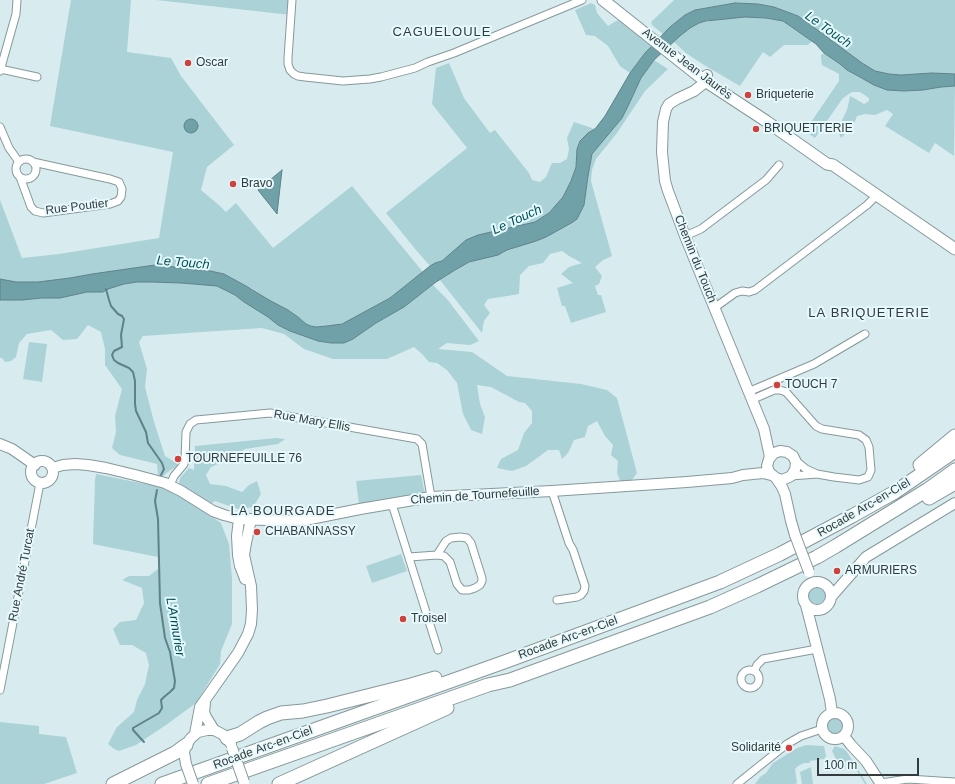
<!DOCTYPE html>
<meta charset="utf-8">
<style>
body{margin:0}
#map{position:relative;width:955px;height:784px;overflow:hidden;background:#d8ecef;font-family:Arial,sans-serif}
canvas{display:block}
.scale{position:absolute;left:817px;top:758px;width:102px;height:18px;box-sizing:border-box;border:2px solid #343b3c;border-top:0;padding-left:5px;font-size:12px;line-height:14px;white-space:nowrap;color:#343b3c;-webkit-text-stroke:3px #e6f9fc;paint-order:stroke}
</style>
<div id="map">
<canvas width="955" height="784"></canvas>
<div class="scale">100 m</div>
</div>
<script>
const c = document.querySelector('canvas').getContext('2d');
c.lineJoin = 'round';
function paint(path, color) {
  c.fillStyle = color;
  c.fill(path, 'evenodd');
}
function poly(rows) {
  const path = new Path2D();
  for (const r of rows) {
    if (r.length === 3) {
      path.moveTo(r[0] + r[2], r[1]);
      path.arc(r[0], r[1], r[2], 0, 2 * Math.PI);
      continue;
    }
    path.moveTo(r[0], r[1]);
    for (let i = 2; i < r.length; i += 2) path.lineTo(r[i], r[i + 1]);
  }
  return path;
}
function stroke(path, color, width, dash) {
  c.strokeStyle = color;
  c.lineWidth = width;
  c.lineCap = dash ? 'butt' : 'round';
  c.setLineDash(dash || []);
  c.stroke(path);
}
function write(font, color, halo, rows, align = 'center') {
  c.font = font + ' Arial,sans-serif';
  c.lineWidth = 4;
  c.setLineDash([]);
  c.textBaseline = 'middle';
  c.strokeStyle = halo;
  c.fillStyle = color;
  for (const [text, x, y, turn = 0] of rows) {
    c.save();
    c.translate(x, y);
    c.rotate((+turn || 0) * Math.PI / 180);
    c.textAlign = isNaN(turn) ? turn : align;
    if (halo) c.strokeText(text, 0, 0);
    c.fillText(text, 0, 0);
    c.restore();
  }
}
paint(poly([
 [71,0,131,0,127,52,171,58,181,76,234,145,207,167,201,190,220,206,226,212,236,203,273,248,352,186,423,272,390,298,350,320,338,325,316,327,306,324,298,317,288,310,269,300,254,290,224,274,206,270,195,270,155,265,92,274,70,278,41,282,16,282,0,279,0,200,22,258,59,254,159,238,173,152,50,126],
 [156,0,296,0,291,15],
 [674,0,955,0,955,74,932,73,901,75,889,74,875,71,862,63,808,23,798,16,774,7,758,4,735,3,695,10,685,15,670,27,663,34,652,25,651,22],
 [591,3,595,5,597,13,608,26,618,20,651,46,645,53,630,73,620,66,608,46,595,36,586,35,575,10],
 [745,17,766,18,783,21,812,41,808,45,784,45,770,57,763,52,740,86,704,65,686,53,674,42,690,28,699,23,728,18],
 [824,53,840,64,847,70,860,78,874,85,887,90,904,91,923,90,941,87,955,86,954,156,935,143,929,153,885,126,893,114,887,110,875,115,865,114,857,116,853,126,841,138,837,130,847,110,850,96,854,98,864,104,869,101,869,98,860,92,852,92,843,98,815,138,805,131,839,81,839,74,822,65,821,59,821,55],
 [654,60,668,69,645,91,617,133,596,159,592,170,591,181,612,256,603,260,595,267,602,276,599,284,595,286,598,295,601,295,606,312,571,323,565,306,562,306,557,288,573,283,561,274,569,267,582,263,569,256,562,251,550,254,543,263,529,266,520,275,519,294,507,296,488,299,484,305,490,313,484,321,483,326,482,333,440,280,455,270,469,262,503,253,507,250,512,249,573,222,577,219,584,204,588,176,592,154,629,104,641,78],
 [449,63,464,98,490,133,495,130,529,173,532,180,540,182,546,177,552,163,560,163,567,159,569,149,567,138,574,122,595,129,588,133,580,141,577,149,576,167,571,181,563,197,549,213,535,222,478,235,463,243,442,261,435,263,430,266,416,250,386,213,467,148,432,104,436,68],
 [137,282,152,282,181,283,217,286,235,295,244,302,268,317,278,325,318,341,331,343,344,343,353,339,376,323,404,307,433,285,447,299,479,341,470,345,447,343,438,349,472,352,507,376,581,384,607,390,617,398,637,473,632,480,621,483,617,473,618,461,611,455,613,445,605,436,597,421,588,426,585,437,574,440,568,453,562,459,559,450,548,450,526,466,512,471,497,468,501,459,518,450,524,433,532,423,532,411,525,403,519,402,491,387,477,385,480,404,485,417,482,434,471,430,463,414,457,383,447,370,437,363,429,362,422,354,414,347,387,359,333,359,304,349,284,334,262,328,143,336,139,342,147,369,145,387,154,422,165,456,178,464,174,468,169,471,162,477,158,476,157,464,120,455,112,448,116,432,115,416,122,389,105,365,105,349,101,332,88,325,77,339,63,340,51,330,27,334,19,343,16,357,11,361,5,362,2,358,0,358,0,300,22,300,42,298,60,298,87,292,103,292,108,289,124,284],
 [29,342,47,344,42,382,23,379],
 [276,438,285,439,278,444,245,449,234,457,211,467,206,475,210,484,226,486,242,492,249,485,257,481,261,494,253,507,238,509,215,501,210,504,193,492,179,484,180,478,189,468,194,470,195,446],
 [96,474,170,489,199,508,221,523,229,544,232,578,232,624,221,651,220,664,196,703,166,725,136,745,119,751,114,749,108,744,117,727,134,712,137,700,145,684,149,665,146,653,132,645,120,645,113,629,120,622,136,620,144,603,142,588,122,580,129,576,149,576,158,569,158,557,93,544,95,480],
 [421,475,425,494,359,504,356,481],
 [401,554,407,571,372,583,366,566],
 [817,595,9],
 [835,726,9],
 [0,722,39,726,39,734,66,737,77,773,44,784,0,784],
 [806,745,824,746,826,756,824,759,810,761,810,763,804,763,798,766,795,769,797,783,795,784,755,784,760,777,766,773,773,763,797,748],
 [835,746,844,749,847,752,867,784,865,784,850,760,845,762,839,761,836,759,832,751],
 [811,767,813,784,802,784,800,772]
]), '#abd2d7');
const water = poly([
 [735,3,758,4,774,7,798,16,808,23,862,63,875,71,889,74,901,75,932,73,955,74,955,86,941,87,923,90,904,91,887,90,874,85,847,70,840,64,824,53,816,44,783,21,766,18,745,17,706,21,699,23,690,28,680,36,654,60,641,78,629,104,622,118,592,154,588,176,584,205,577,219,573,222,546,237,536,241,507,250,498,255,469,262,455,270,436,282,404,307,376,323,353,339,344,343,331,343,318,341,290,331,278,325,268,317,244,302,235,295,217,286,181,283,152,282,137,282,124,284,108,289,103,292,87,292,60,298,42,298,22,300,0,300,0,279,16,282,38,282,70,278,92,274,155,265,160,265,195,270,206,270,224,274,246,286,269,300,288,310,298,317,306,324,311,326,316,327,327,326,342,324,390,298,430,266,435,263,442,261,466,240,478,235,535,222,549,213,563,197,571,181,576,167,577,149,580,141,588,133,595,129,605,116,630,73,645,53,670,27,685,15,695,10,735,3],
 [191,126,7],
 [282,170,277,214,258,190,282,170]
]);
paint(water, '#70a1a8');
stroke(water, '#5e8288', 1);
stroke(poly([
 [106,289,109,300,111,306,118,314,122,316,124,319,121,335,122,347,114,351,112,355,114,360,118,363,129,368,133,372,135,381,135,404,136,411,146,432,148,443,162,463,164,469,161,475],
 [144,742,133,730,133,728,159,713,162,708,161,700,164,697,170,692,174,688,175,681,170,652,165,638,160,603,158,519,155,501,157,490]
]), '#5e8288', 2);
const street = poly([
 [292,0,288,58,288,64,290,70,294,74,298,76,305,77,343,81,370,79,381,77,415,68,428,62,454,53,582,0],
 [0,69,37,77],
 [0,71,16,14,17,0],
 [0,127,9,148,19,162],
 [26,169,10],
 [20,177,31,207,35,211,43,213,110,204,118,201,121,197,122,189,119,182,110,179,33,162],
 [685,236,701,229,766,180,779,165],
 [714,307,717,306,735,293,742,291,749,292,755,290,867,205,877,195],
 [748,392,814,364,865,334],
 [751,400,774,390,780,390,786,392,816,426,822,429,859,435,866,440,869,447,871,470,868,477,859,480,834,477,817,474,791,476],
 [795,460,806,469,817,474],
 [170,485,174,476,184,464,185,460,186,432,190,424,196,420,270,413,417,439,422,444,431,497],
 [552,491,569,543,573,550,585,586,584,591,581,595,577,597,557,600],
 [392,504,438,650],
 [409,557,437,555,444,556,450,562,457,584,462,590,469,590,475,588,480,585,482,581,482,578,471,543,467,538,460,537,451,538,446,541,437,555],
 [750,679,9],
 [755,670,757,665,763,659,817,649],
 [0,690,40,483],
 [881,783,908,779,955,782],
 [737,784,787,744,801,736,822,729]
]);
const secondary = poly([
 [707,75,703,84,694,91,677,99,669,104,666,109,663,122,662,152,665,181,668,191,685,236,764,429,770,457],
 [0,444,12,449,35,465],
 [42,472,11],
 [52,468,63,465,75,464,88,465,106,468,135,475,165,483,181,491,213,511,224,515,239,519,294,521,305,520,360,509,431,497,552,491,687,482,732,478,743,475,763,473,771,475],
 [776,478,782,480,787,478,791,476,795,470,796,463,795,460,793,456,787,452,780,451,774,453,769,459,767,466,769,472,776,478,782,487,785,494,791,521,795,535],
 [239,519,237,536,238,555,240,566,244,576,245,579],
 [817,596,14],
 [831,597,866,557,955,503],
 [806,605,830,699,832,713],
 [205,703,204,712,206,717,214,730],
 [835,726,13],
 [195,734,200,707,238,653,248,634,251,624,252,610,251,586,244,555,246,543,251,519],
 [844,736,851,745,866,761,881,784],
 [186,764,184,752,186,745,191,738,198,732,207,730,214,730,222,734,227,738,231,744]
]);
const primary = poly([
 [603,0,705,81,766,121,827,164,833,165,955,249]
]);
const highway = poly([
 [920,465,955,436],
 [929,498,955,483],
 [227,738,240,734,259,722,267,718,281,713,303,711,327,706,411,685,435,678],
 [113,784,175,753,186,745],
 [162,784,507,661,720,582,780,554,852,516,895,492,955,451],
 [208,784,488,685,510,680,710,607,757,586,817,557,836,546,927,490,955,470],
 [279,784,447,708]
]);
stroke(street, '#86989b', 9);
stroke(secondary, '#86989b', 12);
stroke(primary, '#86989b', 13);
stroke(highway, '#86989b', 15);
stroke(street, '#fff', 7);
stroke(secondary, '#fff', 10);
stroke(primary, '#fff', 11);
stroke(highway, '#fff', 13);
const secondaryBridge = poly([
 [795,535,809,572],
 [232,748,244,782],
 [186,764,193,784]
]);
stroke(secondaryBridge, '#86989b', 12, []);
stroke(secondaryBridge, '#fff', 10);
for (const [x, y, r, color] of [
 [188,63,4,"#cf413c"],
 [748,95,4,"#cf413c"],
 [756,129,4,"#cf413c"],
 [233,184,4,"#cf413c"],
 [777,385,4,"#cf413c"],
 [178,459,4,"#cf413c"],
 [257,532,4,"#cf413c"],
 [837,571,4,"#cf413c"],
 [403,619,4,"#cf413c"],
 [789,748,4,"#cf413c"]
]) {
  const dot = new Path2D();
  dot.arc(x, y, r, 0, 2 * Math.PI);
  c.fillStyle = color;
  c.fill(dot);
  stroke(dot, '#e6f9fc', 1.5);
}
write('12px', '#343b3c', '#e6f9fc', [
 ["Oscar",196,63],
 ["Briqueterie",756,95],
 ["BRIQUETTERIE",764,129],
 ["Bravo",241,184],
 ["TOUCH 7",785,385],
 ["TOURNEFEUILLE 76",186,459],
 ["CHABANNASSY",265,532],
 ["ARMURIERS",845,571],
 ["Troisel",411,619],
 ["Solidarité",781,748,"right"]
], 'left');
write('12px', '#343b3c', '#e6f9fc', [
 ["Avenue Jean Jaurès",687,64,37],
 ["Rue Poutier",77,207,-7],
 ["Chemin du Touch",695,259,68],
 ["Rue Mary Ellis",312,421,10],
 ["Chemin de Tournefeuille",475,496,-4],
 ["Rocade Arc-en-Ciel",864,508,-30],
 ["Rue André Turcat",22,575,-79],
 ["Rocade Arc-en-Ciel",568,638,-20],
 ["Rocade Arc-en-Ciel",263,748,-20]
]);
write('italic 13px', '#004f57', '#e6f9fc', [
 ["Le Touch",828,30,35],
 ["Le Touch",517,220,-25],
 ["Le Touch",183,263,5],
 ["L'Armurier",175,627,80]
]);
c.letterSpacing = '1px';
write('13px', '#343b3c', '#e6f9fc', [
 ["CAGUELOULE",442,32],
 ["LA BRIQUETERIE",869,313],
 ["LA BOURGADE",283,511]
]);
c.letterSpacing = '0px';
</script>
